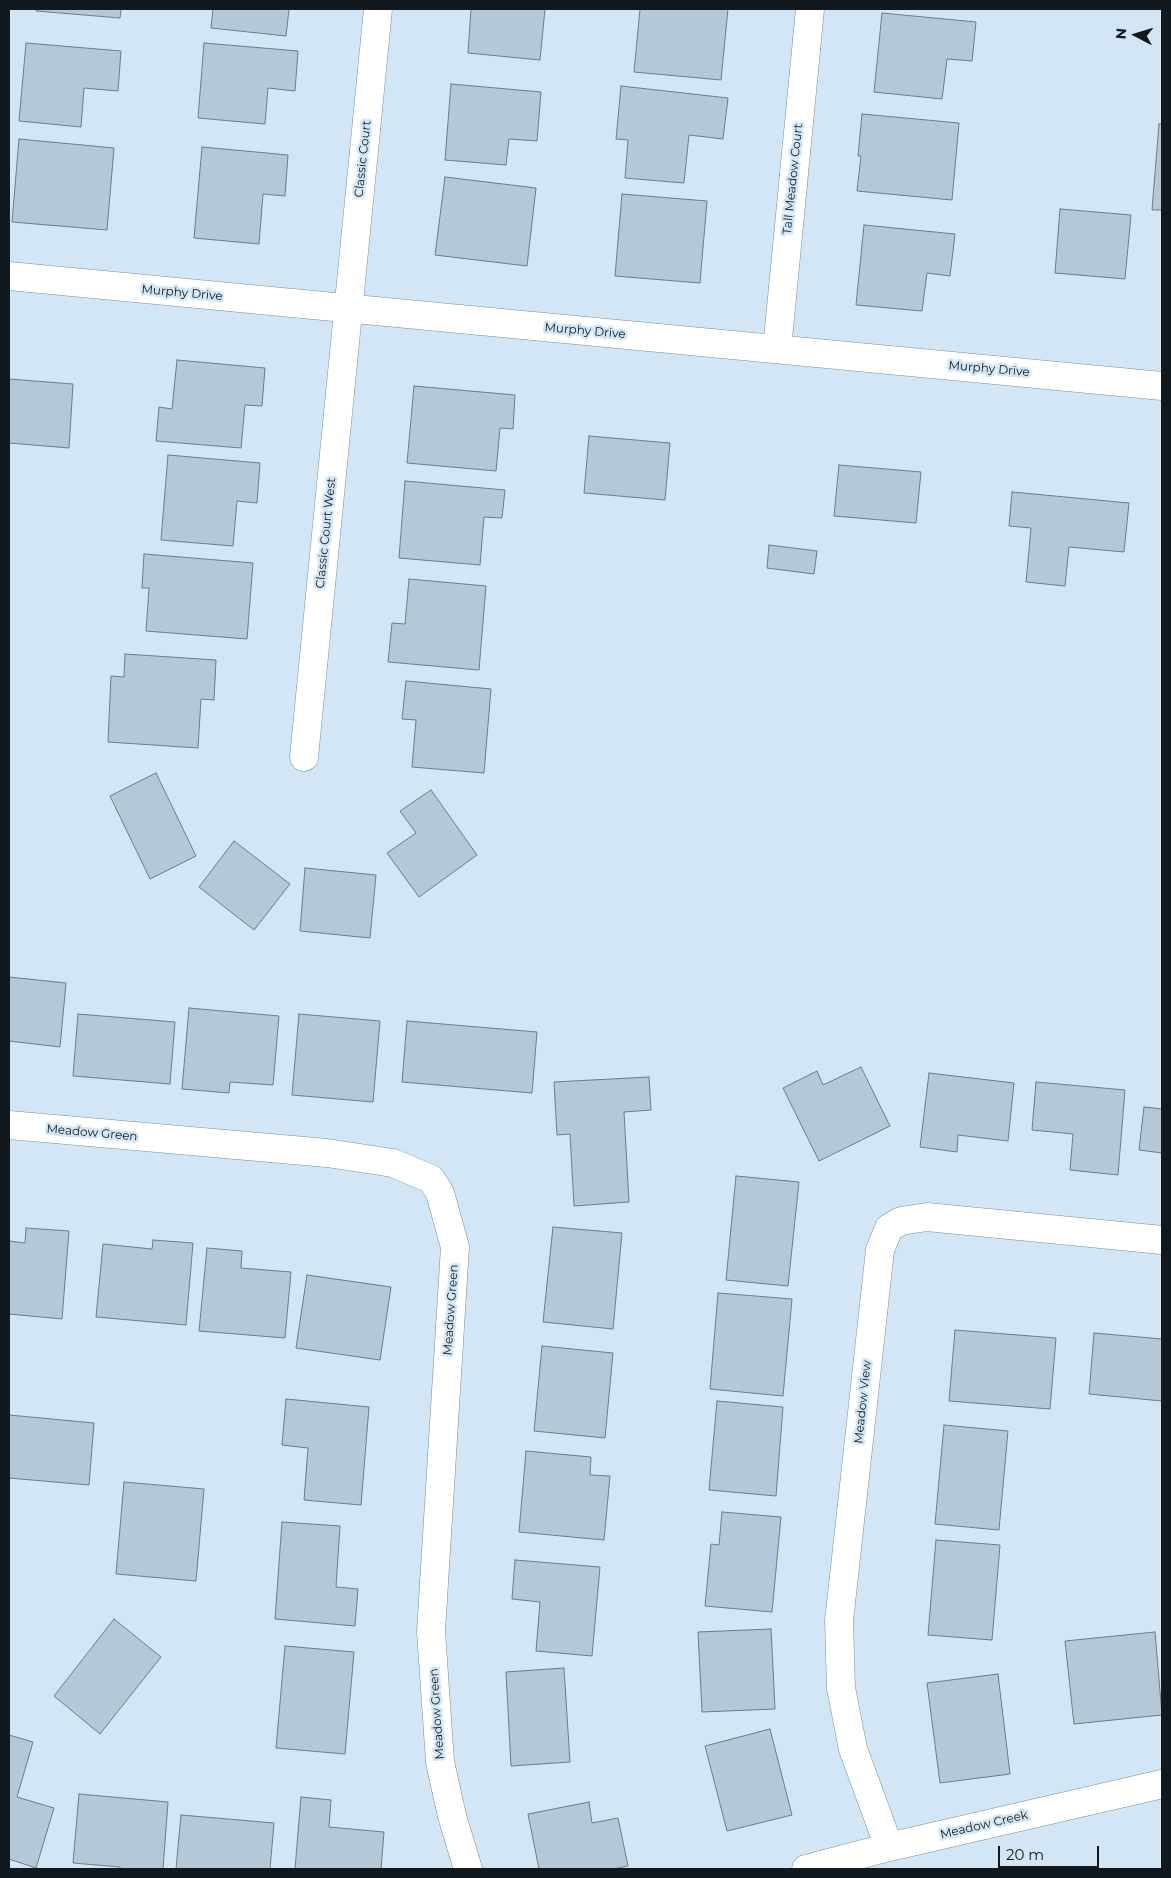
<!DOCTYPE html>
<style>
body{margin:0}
#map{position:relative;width:1171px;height:1878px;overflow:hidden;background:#d2e6f6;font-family:Montserrat,sans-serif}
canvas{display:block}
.frame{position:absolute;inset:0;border:10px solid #11181e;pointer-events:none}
.north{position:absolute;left:1111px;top:10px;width:50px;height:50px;-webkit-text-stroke:4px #d2e6f6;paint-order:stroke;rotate:275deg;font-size:14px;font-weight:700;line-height:20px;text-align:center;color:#11181e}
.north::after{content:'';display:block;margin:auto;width:18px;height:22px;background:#11181e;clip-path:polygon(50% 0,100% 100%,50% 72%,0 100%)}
.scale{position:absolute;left:998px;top:1846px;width:101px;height:22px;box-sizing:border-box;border:2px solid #11181e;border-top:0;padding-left:6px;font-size:15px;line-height:18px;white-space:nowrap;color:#11181e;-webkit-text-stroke:4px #d2e6f6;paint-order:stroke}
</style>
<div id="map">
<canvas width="1171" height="1878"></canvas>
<div class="frame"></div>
<div class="north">N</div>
<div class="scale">20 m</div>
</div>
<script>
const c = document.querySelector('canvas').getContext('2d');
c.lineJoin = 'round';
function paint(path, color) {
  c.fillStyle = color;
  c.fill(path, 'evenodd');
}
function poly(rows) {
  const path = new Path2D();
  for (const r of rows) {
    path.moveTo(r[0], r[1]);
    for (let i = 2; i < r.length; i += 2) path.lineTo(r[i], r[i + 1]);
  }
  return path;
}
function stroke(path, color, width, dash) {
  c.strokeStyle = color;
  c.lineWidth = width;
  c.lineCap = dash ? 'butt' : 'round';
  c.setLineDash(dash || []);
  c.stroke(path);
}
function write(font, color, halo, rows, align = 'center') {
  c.font = font + ' Montserrat,sans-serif';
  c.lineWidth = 5;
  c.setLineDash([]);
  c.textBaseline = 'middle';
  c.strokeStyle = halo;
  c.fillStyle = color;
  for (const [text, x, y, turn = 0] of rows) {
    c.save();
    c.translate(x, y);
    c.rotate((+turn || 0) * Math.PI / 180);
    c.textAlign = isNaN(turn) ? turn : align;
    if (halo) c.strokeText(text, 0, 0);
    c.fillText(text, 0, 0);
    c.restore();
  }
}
const building = poly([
 [36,9,121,9,120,18,36,11,36,9],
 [213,9,289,9,286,36,211,28,213,9],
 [471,9,545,9,540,60,468,53,471,9],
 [640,9,728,9,721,80,634,72,640,9],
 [882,13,976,22,972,61,947,59,942,99,874,92,882,13],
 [26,43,121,51,118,91,84,88,81,127,19,121,26,43],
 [204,43,298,51,295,91,268,88,265,124,198,118,204,43],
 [451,84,541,92,537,141,509,139,506,165,445,160,451,84],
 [621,86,728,98,723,139,689,135,684,183,625,178,628,140,616,139,621,86],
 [862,114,959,123,952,200,857,191,861,156,858,156,862,114],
 [1159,124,1162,124,1162,210,1152,210,1159,124],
 [19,139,114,148,107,230,12,222,19,139],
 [202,147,288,155,285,196,263,194,259,244,194,238,202,147],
 [445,177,536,188,527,266,435,255,445,177],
 [622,194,707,201,700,283,615,276,622,194],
 [1060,209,1131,215,1125,279,1055,273,1060,209],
 [864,225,955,234,950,276,927,273,922,311,856,305,864,225],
 [177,360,265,368,262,406,245,405,241,448,156,441,159,407,172,409,177,360],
 [9,379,73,384,69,448,9,443,9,379],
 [414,386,515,395,513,429,500,428,496,471,407,463,414,386],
 [589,436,670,443,665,500,584,493,589,436],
 [168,455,260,463,257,503,237,501,233,546,161,540,168,455],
 [839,465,921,472,916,523,834,516,839,465],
 [405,481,505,490,502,518,484,517,480,565,399,558,405,481],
 [1012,492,1129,503,1124,552,1069,547,1065,586,1026,582,1031,528,1009,526,1012,492],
 [769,545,817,551,814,574,767,568,769,545],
 [144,554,253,563,247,639,146,631,149,588,142,588,144,554],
 [409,579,486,586,479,670,388,662,392,623,405,624,409,579],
 [125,654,216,660,214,700,201,699,198,748,108,742,111,676,124,677,125,654],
 [406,681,491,689,484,773,412,767,416,720,402,719,406,681],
 [156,773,196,856,150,879,110,796,156,773],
 [431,790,477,855,419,897,387,853,416,833,400,811,431,790],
 [234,841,290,884,254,930,199,887,234,841],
 [305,868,376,875,370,938,300,931,305,868],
 [9,977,66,983,60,1047,9,1041,9,977],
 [189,1008,279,1016,273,1085,230,1082,229,1093,182,1089,189,1008],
 [78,1014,175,1022,170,1084,73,1076,78,1014],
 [299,1014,380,1021,373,1102,292,1095,299,1014],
 [407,1021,537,1032,532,1093,402,1082,407,1021],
 [861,1067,890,1126,819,1161,783,1088,817,1071,823,1085,861,1067],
 [929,1073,1014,1083,1008,1141,958,1135,957,1152,920,1147,929,1073],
 [649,1077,651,1110,624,1112,629,1202,574,1206,570,1134,557,1135,554,1082,649,1077],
 [1036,1082,1125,1090,1118,1175,1070,1170,1073,1134,1032,1130,1036,1082],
 [1144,1107,1162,1109,1162,1153,1139,1150,1144,1107],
 [736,1176,799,1182,788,1286,726,1280,736,1176],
 [553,1227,622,1233,613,1329,543,1322,553,1227],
 [26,1228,69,1231,62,1319,9,1314,9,1241,25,1243,26,1228],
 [153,1240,193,1243,186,1325,96,1317,103,1244,152,1249,153,1240],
 [207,1248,242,1251,241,1268,291,1272,285,1338,199,1331,207,1248],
 [307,1275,391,1287,380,1360,296,1348,307,1275],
 [718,1293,792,1299,783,1396,710,1389,718,1293],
 [955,1330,1056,1338,1050,1409,949,1401,955,1330],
 [1094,1333,1162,1339,1162,1401,1089,1394,1094,1333],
 [542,1346,613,1353,605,1438,534,1431,542,1346],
 [286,1399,369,1407,361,1505,304,1500,308,1448,282,1445,286,1399],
 [717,1401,783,1407,776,1496,709,1490,717,1401],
 [9,1415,94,1423,89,1485,9,1478,9,1415],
 [944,1425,1008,1431,999,1530,935,1524,944,1425],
 [526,1451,591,1457,590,1475,610,1476,604,1540,519,1532,526,1451],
 [124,1482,204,1489,196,1581,116,1574,124,1482],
 [722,1512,781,1517,772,1612,705,1606,711,1544,719,1545,722,1512],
 [282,1522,340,1526,336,1587,358,1589,355,1626,275,1619,282,1522],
 [936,1540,1000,1545,992,1640,928,1635,936,1540],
 [515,1560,600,1567,592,1656,536,1651,540,1602,512,1599,515,1560],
 [114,1619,161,1657,100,1734,54,1696,114,1619],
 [771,1629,775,1709,702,1712,698,1632,771,1629],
 [1155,1632,1162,1715,1074,1724,1065,1641,1155,1632],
 [285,1646,354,1652,345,1754,276,1748,285,1646],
 [564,1668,570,1762,511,1766,506,1672,564,1668],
 [998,1674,1010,1774,940,1783,927,1683,998,1674],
 [770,1729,792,1815,727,1831,705,1746,770,1729],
 [9,1735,33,1742,17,1797,54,1808,36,1868,9,1859,9,1735],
 [79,1794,168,1802,163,1869,120,1869,120,1867,73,1863,79,1794],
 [301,1797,331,1800,329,1827,384,1832,381,1869,295,1869,301,1797],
 [589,1802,592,1823,618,1818,628,1866,613,1869,539,1869,528,1814,589,1802],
 [181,1815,274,1823,270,1869,176,1869,181,1815]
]);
paint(building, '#b5c8d8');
stroke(building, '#6b7c8b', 1);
const minor = poly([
 [777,349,810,9],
 [304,757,378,9],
 [9,1125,327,1153,393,1163,431,1179,440,1193,455,1247,431,1631,440,1762,452,1816,468,1869],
 [889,1847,853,1749,841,1688,839,1621,880,1250,889,1228,901,1221,927,1217,1162,1240],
 [806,1869,889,1847,1162,1784]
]);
const major = poly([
 [9,276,1162,386]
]);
stroke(minor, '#7c8e9d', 29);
stroke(major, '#7c8e9d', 29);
stroke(minor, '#fff', 28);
stroke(major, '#fff', 28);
write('12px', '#11181e', '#d2e6f6', [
 ["Classic Court",363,159,-84],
 ["Tall Meadow Court",793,179,-84],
 ["Murphy Drive",182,293,5],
 ["Murphy Drive",585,331,5],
 ["Murphy Drive",989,369,5],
 ["Classic Court West",326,533,-84],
 ["Meadow Green",92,1133,5],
 ["Meadow Green",451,1310,-86],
 ["Meadow View",863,1402,-84],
 ["Meadow Green",437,1714,-94],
 ["Meadow Creek",984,1825,-13]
]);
</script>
